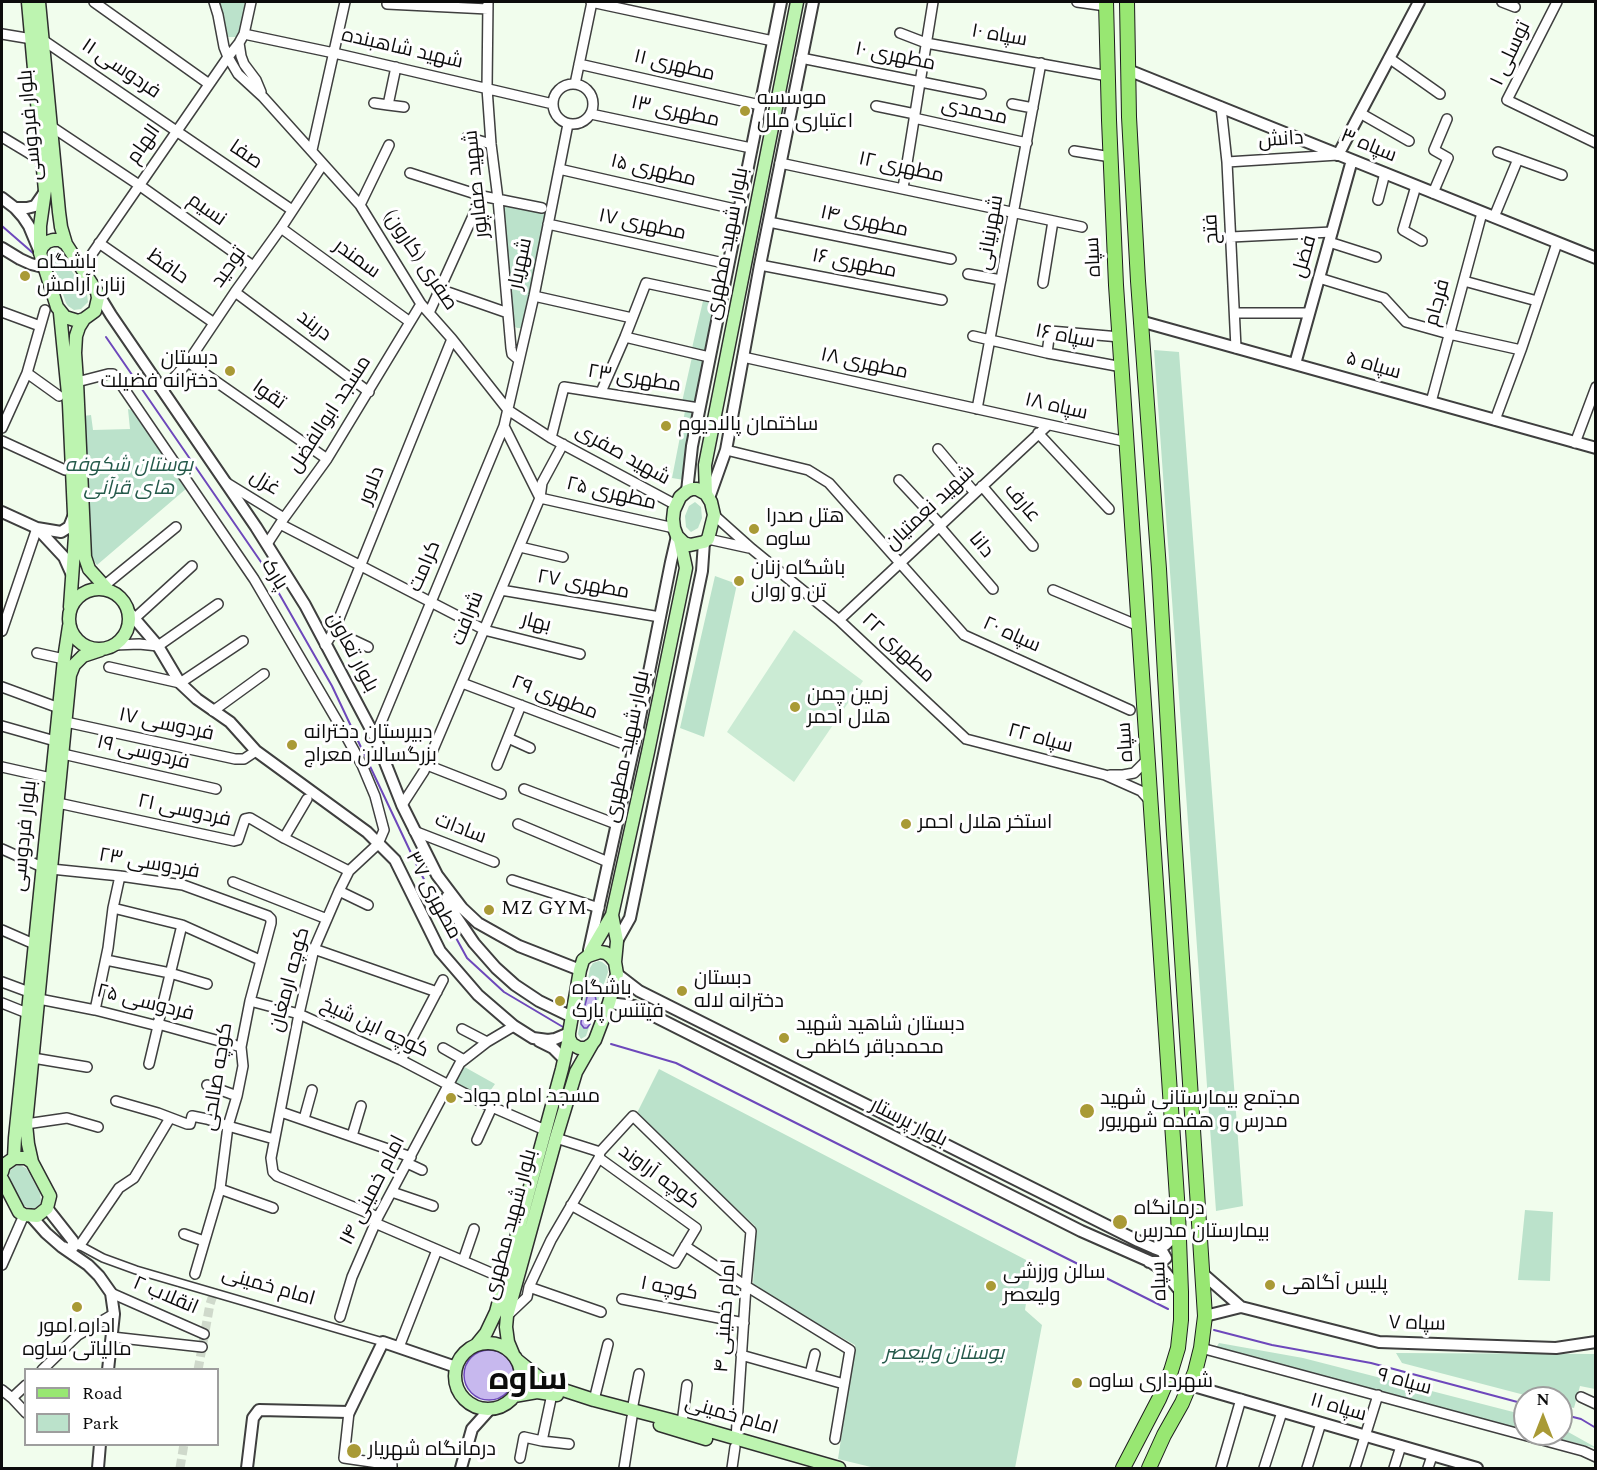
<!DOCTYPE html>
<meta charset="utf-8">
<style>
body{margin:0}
#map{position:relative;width:1597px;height:1470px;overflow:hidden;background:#f1fded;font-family:Spectral,serif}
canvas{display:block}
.frame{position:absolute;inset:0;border:3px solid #0c0c0c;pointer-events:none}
.legend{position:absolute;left:24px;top:1368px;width:195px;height:78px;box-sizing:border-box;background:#fff;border:2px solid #9e9e9e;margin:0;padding:8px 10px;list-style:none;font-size:18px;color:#0c0c0c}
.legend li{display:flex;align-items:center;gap:12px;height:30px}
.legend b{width:30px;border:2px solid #9e9e9e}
.north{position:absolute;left:1513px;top:1386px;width:60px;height:60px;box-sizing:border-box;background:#fff;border:2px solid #9e9e9e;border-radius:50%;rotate:0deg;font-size:16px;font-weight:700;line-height:24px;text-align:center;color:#0c0c0c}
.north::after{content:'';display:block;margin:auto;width:21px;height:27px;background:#a99a36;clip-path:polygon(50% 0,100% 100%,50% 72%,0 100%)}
</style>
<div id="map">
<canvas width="1597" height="1470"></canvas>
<div class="frame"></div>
<ul class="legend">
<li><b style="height:8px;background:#98e772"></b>Road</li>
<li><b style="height:16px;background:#bbe2cb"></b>Park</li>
</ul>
<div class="north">N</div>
</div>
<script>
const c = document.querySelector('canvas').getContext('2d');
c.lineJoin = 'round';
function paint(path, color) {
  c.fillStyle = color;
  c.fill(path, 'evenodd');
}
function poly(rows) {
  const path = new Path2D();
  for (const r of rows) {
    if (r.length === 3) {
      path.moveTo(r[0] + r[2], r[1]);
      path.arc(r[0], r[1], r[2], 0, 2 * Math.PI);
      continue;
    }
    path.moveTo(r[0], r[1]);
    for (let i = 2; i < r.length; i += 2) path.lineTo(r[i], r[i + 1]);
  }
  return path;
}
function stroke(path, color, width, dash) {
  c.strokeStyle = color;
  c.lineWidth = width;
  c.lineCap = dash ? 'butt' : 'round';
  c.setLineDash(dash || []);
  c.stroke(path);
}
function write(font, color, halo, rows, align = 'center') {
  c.font = font + ' Spectral,Cairo,serif';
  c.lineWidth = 6;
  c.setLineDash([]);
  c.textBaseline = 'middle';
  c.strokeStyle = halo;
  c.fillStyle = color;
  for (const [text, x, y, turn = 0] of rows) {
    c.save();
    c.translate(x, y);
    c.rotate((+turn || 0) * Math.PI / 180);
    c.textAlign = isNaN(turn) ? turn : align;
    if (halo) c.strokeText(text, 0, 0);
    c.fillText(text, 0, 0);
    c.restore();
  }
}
paint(poly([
 [218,2,245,2,239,37,225,37],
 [502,203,546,212,522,328,517,328,513,325],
 [55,251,59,252,87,294,88,302,81,309,74,310,68,306,66,303,51,258,51,253],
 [703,301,716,304,706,351,692,348],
 [1154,350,1179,352,1243,1206,1216,1211],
 [692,357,705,360,696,405,682,402],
 [128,409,136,411,187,488,97,565,93,560,89,549,83,416,91,415,93,430,130,429],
 [685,411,695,413,684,480,672,478],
 [695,502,701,507,702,518,698,528,691,532,686,527,685,516,689,506],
 [715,576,737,584,704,737,680,728],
 [599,961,602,962,607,966,608,972,586,1036,581,1039,578,1034,590,968,593,963],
 [590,994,595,995,596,1000,590,1024,584,1028,581,1025,581,1022,587,997],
 [461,1065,495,1084,483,1101,450,1084],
 [659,1069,1032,1263,1025,1310,1042,1325,1015,1468,875,1468,838,1459,855,1345,753,1288,755,1226,636,1115],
 [20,1165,26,1168,28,1171,40,1193,41,1200,40,1204,35,1208,31,1208,24,1206,10,1180,9,1173,11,1170,16,1166],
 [1525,1210,1553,1212,1550,1281,1518,1280],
 [1219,1343,1303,1358,1525,1415,1525,1430,1216,1348],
 [1396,1353,1595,1354,1595,1389,1580,1386,1574,1408,1561,1405,1561,1398,1536,1398,1402,1363],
 [1561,1428,1595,1447,1595,1448,1541,1434,1561,1434]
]), '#bbe2cb');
paint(poly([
 [794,630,863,681,794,782,727,732]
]), '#cbebd4');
const water = poly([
 [590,994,595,995,596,1000,590,1024,587,1028,584,1028,581,1024,581,1022,587,997,590,994],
 [489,1375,25]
]);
paint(water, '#c7b8ee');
stroke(water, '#6d48bb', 1.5);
stroke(poly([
 [2,226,33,253],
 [106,337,261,562,332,686,420,872,467,958,504,992,563,1027],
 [611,1044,676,1063,1168,1309],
 [1214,1330,1272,1345,1371,1363,1525,1404],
 [1561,1414,1581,1419,1596,1428]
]), '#6d48bb', 2);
stroke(poly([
 [198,1370,210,1304,214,1292],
 [180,1468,184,1444]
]), '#cfd9cb', 9, [9, 4.5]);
const pedestrian = poly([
 [77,1244,103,1258,136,1270,383,1342]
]);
const minor = poly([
 [94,2,209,84],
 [214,2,218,15,224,47,228,57,238,74,263,97,360,205,421,304,452,339,508,410,551,438,676,505],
 [488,2,487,88,491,144,498,199,511,348,512,354,519,360],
 [591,2,773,41],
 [1077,2,1106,6],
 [1502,2,1515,7],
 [1557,2,1507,100,1596,143],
 [387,4,488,9],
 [900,33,926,43,1108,76],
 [2,34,32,39],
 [244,34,334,53,553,104],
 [43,40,292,210],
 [239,43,241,56,244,64,256,80,261,92],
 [801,58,981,94],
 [1389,58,1440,94],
 [579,64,760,105],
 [396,67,388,105,404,107],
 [573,104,20],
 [575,84,592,2],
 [374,103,388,105],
 [1012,104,1033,108],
 [876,106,915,114],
 [1221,107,1227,162,1236,348],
 [1360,113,1409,141],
 [591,114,751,148],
 [914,118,1027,143],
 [52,127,139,185,253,266],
 [2,137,42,161],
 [467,137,491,144],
 [312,150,345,2],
 [1074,151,1111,157],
 [1498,152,1562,175],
 [1227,162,1338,155],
 [780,163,1082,227],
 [559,169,739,210],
 [410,173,482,196,542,208],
 [1416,186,1403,230,1422,241],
 [903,188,933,2],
 [1433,193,1448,158,1434,150,1447,119],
 [1378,200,1385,173],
 [360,205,389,145],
 [1494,217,1518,159],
 [769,222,951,259],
 [548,224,728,264],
 [281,228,410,322],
 [1231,237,1332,232],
 [1329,242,1376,257],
 [99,243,214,323],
 [92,254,228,57,239,43,244,34,251,2],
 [760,265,942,300],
 [968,274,1001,280],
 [1319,278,1384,298,1406,322,1449,334,1521,350],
 [1464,281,1537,301],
 [1043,283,1053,221],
 [439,289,508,313],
 [235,292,369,392],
 [534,296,632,318],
 [2,312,40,326],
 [429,313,482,196],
 [1235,313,1309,313],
 [973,336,1047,353,1122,367],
 [625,337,709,357],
 [1047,353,1050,331,1120,337],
 [743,357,1127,442],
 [188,362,327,459],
 [27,373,59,396],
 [77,382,108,374,113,374,116,377,254,579,346,736,362,765,375,796,384,830,378,844,349,871,339,891,314,949,299,1014,271,1158,273,1172,277,1176,378,1217],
 [163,390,188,362,235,292,281,228,323,164],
 [601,392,625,337,646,283,721,299],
 [1431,402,1482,213],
 [977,409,1041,63],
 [1495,420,1521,350,1557,243],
 [504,426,540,498,674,528],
 [2,428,27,373,45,310],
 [1038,433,1109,509],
 [551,438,564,387,699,408],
 [2,441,65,470],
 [1575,443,1596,387],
 [938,449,975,493],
 [726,450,808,470,829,483,964,635,1130,710],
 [899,480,941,525],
 [227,483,284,518],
 [982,486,1033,546],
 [714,515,752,549,839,620,966,739,1105,775,1141,791,1150,801],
 [280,524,479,627],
 [939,526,993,589],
 [708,539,749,548],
 [267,544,284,518,327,459,421,304],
 [520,547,563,557],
 [105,585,176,527],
 [501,590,660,617],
 [1053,590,1139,626],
 [135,618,192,566],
 [839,620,1048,425],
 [484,630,580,654],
 [2,631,37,528],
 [334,631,368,647],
 [115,645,139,644,158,646,218,604],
 [325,645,334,631,452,339],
 [37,653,64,659],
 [109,667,180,683,243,641],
 [462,683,634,748],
 [2,687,59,708],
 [213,711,264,674],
 [66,722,235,759,244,759,256,751],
 [2,726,55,741],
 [375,737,504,426,534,296,568,124],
 [508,738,530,748],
 [63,754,216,789],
 [427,765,501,794],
 [497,765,521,705],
 [2,767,51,778],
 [1110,775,1123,775,1134,773,1147,760],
 [524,789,616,824],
 [58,803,234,841,238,840,245,819,250,818,284,838,349,871],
 [402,805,424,771,540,498,542,483,563,444],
 [518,824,608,862],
 [414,831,494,862],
 [284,838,307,799],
 [2,849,42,867],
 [51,869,120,876,183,885,268,916,271,919,271,923,250,1001,241,1047,243,1066,237,1096,228,1126,220,1189,195,1274],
 [512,880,599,908],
 [233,882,327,919],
 [339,891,368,905],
 [113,908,182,925,260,960],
 [2,930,34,944],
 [314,949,437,992],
 [106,960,170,973,207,984],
 [2,982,29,992],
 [39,999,95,1010,158,1026,158,1024,241,1047],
 [250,1001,299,1014,401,1060,483,1103,545,1130],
 [2,1003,27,1013],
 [95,1010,108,948,113,908,120,876],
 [158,1024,182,925],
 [462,1029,487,1042],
 [443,1048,464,1060],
 [33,1058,87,1067],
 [401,1060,443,980],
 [149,1064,158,1026],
 [207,1085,237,1096],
 [116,1101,158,1113,187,1124,190,1124,192,1116,207,1119,228,1126,274,1139],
 [281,1112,411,1157],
 [304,1119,312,1090],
 [26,1124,67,1118,98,1127],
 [352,1136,361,1106],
 [556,1138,600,1152],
 [477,1140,492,1107],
 [407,1163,422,1170],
 [220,1189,273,1208],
 [392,1192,433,1206],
 [571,1205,675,1263,696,1228,599,1158],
 [375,1223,505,1279],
 [184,1234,204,1241],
 [80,1245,119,1188,134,1178,170,1118],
 [685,1246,746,1286,850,1350,835,1439],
 [463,1261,474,1229],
 [2,1265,24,1215],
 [529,1287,601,1312],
 [111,1293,204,1334],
 [622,1299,744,1323],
 [508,1315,527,1297,529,1287,551,1240,599,1158,600,1152,633,1116,751,1231,746,1286,736,1439],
 [340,1317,352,1277,378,1217,460,1063,487,1042,514,1026],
 [112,1337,202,1347],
 [399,1347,437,1250],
 [1201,1348,1583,1451,1596,1457],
 [741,1355,844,1384],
 [42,1370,78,1335,114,1314],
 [810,1374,815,1354],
 [2,1390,12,1398,26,1413],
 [552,1394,542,1441,569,1444],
 [1581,1397,1596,1404],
 [12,1398,26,1385],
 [594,1400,608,1344],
 [632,1410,639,1374],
 [349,1412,344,1458,392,1465,392,1468],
 [682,1423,687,1385],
 [520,1458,524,1437,542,1441],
 [624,1468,632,1417],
 [732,1468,735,1447],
 [1221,1468,1241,1399],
 [1264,1468,1282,1412],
 [1307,1468,1321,1423],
 [1355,1468,1378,1395],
 [1394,1468,1401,1446],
 [1428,1468,1432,1456]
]);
const tertiary = poly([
 [1128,70,1596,258],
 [1338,155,1419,2],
 [2,198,15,208,23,217,29,226,39,250],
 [15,208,27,208,35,206,44,193],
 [2,248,20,259,31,264,43,267],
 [97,292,111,315,256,527,305,605,375,737,402,805,437,875,462,908,478,923,519,946,580,970],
 [1140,321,1596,448],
 [1295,364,1352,160],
 [687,491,692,446,781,2],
 [709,498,726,450,760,265,813,2],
 [2,512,37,528,61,532,69,527,73,517],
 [37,528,64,557,72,575],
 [128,611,158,646,180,683,197,699,230,722,256,751,367,832,395,860,440,951,478,995,514,1026,533,1038,548,1040,555,1039,569,1033],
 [447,897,455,915,474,943,496,968,515,985,539,1001,572,1017],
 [617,941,630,918,702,571,704,542],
 [589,950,636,737,671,562,677,536],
 [617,974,639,991,1138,1241,1154,1248,1165,1245,1179,1232],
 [609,1003,634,1006,1081,1231,1149,1261,1164,1271,1181,1292],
 [539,1041,553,1048,564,1059],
 [47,1208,73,1241,73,1247,67,1249,63,1247],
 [31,1216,46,1233,62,1247,88,1265,99,1276,111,1293,114,1314,108,1370],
 [1149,1262,1161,1262,1166,1258,1162,1251,1154,1248],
 [1202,1273,1241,1307,1379,1342,1556,1348,1596,1342],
 [1205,1316,1241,1307],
 [1190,1385,1477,1468],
 [98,1468,100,1444],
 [247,1468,253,1418,259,1410,349,1412,383,1342,456,1367],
 [461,1468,472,1429,490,1409]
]);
const secondary = poly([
 [28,2,45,191,40,226,40,253],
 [39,2,59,212,61,227,66,244],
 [53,240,60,240,66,244,97,292,98,298,95,311,84,319,78,321,65,317,57,307,40,253,42,247,47,242,53,240],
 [60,313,69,404,75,536,70,607],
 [84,319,79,327,76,336,75,353,77,382,85,557,89,569,108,590],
 [692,489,697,489,706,494,711,502,714,515,708,539,704,542,690,545,684,543,677,536,674,528,673,519,674,510,680,497,687,491,692,489],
 [706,494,705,465,797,2],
 [99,619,30],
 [600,952,606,953,611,957,615,962,617,974,609,1003,595,1040,592,1044,586,1048,579,1048,572,1044,569,1038,569,1033,580,970,583,960,588,956,600,952],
 [588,956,612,915],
 [615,962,617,941,612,915,648,752,686,568,680,540],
 [14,1158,15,1138,64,659,69,626],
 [32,1162,28,1144,26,1124,70,675,74,665,83,656,101,650],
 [2,1172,4,1165,14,1158,26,1158,32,1162,50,1196,47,1208,37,1216,24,1215,19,1212,2,1179],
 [488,1376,33],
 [477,1344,486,1333,496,1312,562,1069,569,1038],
 [513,1354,508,1342,506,1327,507,1316,556,1138,576,1072,592,1044],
 [517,1360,548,1385,594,1400,682,1423,839,1468],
 [514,1396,537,1392,557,1395],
 [660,1425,706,1439]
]);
const primary = poly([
 [1106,2,1109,120,1116,285,1178,1213,1181,1292,1181,1320,1178,1348,1171,1371,1159,1399,1123,1468],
 [1127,2,1129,117,1138,281,1159,569,1174,834,1205,1316,1201,1348,1195,1372,1182,1403,1164,1435,1149,1468]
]);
stroke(pedestrian, '#3f3f3f', 10);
stroke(minor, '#3f3f3f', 12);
stroke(tertiary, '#3f3f3f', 14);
stroke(secondary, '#2e2e2e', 15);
stroke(primary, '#1d1d1d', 16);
stroke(pedestrian, '#fff', 7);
stroke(minor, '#fff', 9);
stroke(tertiary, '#fff', 10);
stroke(secondary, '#bdf4b0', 12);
stroke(primary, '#98e772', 14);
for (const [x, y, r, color] of [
 [745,111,6,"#a99a36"],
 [25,276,6,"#a99a36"],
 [230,371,6,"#a99a36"],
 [666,426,6,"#a99a36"],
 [754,529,6,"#a99a36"],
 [739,581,6,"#a99a36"],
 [795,707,6,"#a99a36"],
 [292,745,6,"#a99a36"],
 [906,824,6,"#a99a36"],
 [489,910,6,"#a99a36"],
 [682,991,6,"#a99a36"],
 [560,1001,6,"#a99a36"],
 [784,1038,6,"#a99a36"],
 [451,1098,6,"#a99a36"],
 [1087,1111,8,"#a99a36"],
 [1120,1222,8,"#a99a36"],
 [1270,1285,6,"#a99a36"],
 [991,1286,6,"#a99a36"],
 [77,1307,6,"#a99a36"],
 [1077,1383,6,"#a99a36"],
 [354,1451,8,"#a99a36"]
]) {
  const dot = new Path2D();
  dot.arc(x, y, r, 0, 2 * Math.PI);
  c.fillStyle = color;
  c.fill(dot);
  stroke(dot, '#fff', 2);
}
write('20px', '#0c0c0c', '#fff', [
 ["سپاه ۱۰",999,37,10],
 ["شهید شاهبنده",402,50,13],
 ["توسلی ۱",1512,54,-65],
 ["مطهری ۱۰",895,58,11],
 ["مطهری ۱۱",674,67,13],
 ["فردوسی ۱۱",120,70,34],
 ["مطهری ۱۳",675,113,12],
 ["محمدی",974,113,12],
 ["بلوار فردوسی",32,125,-95],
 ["دانش",1281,141,-4],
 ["الهام",145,145,-55],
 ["سپاه ۳",1368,147,22],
 ["صفا",245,156,34],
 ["مطهری ۱۲",901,169,12],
 ["مطهری ۱۵",653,172,13],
 ["شهید صفاپور",478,184,-96],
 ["نسیم",206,211,35],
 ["مطهری ۱۴",864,223,12],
 ["مطهری ۱۷",642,226,12],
 ["فتح",1213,229,-93],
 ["شهرنیانی",992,233,-80],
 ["بلوار شهید مطهری",729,244,-79],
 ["سپاه",1095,257,-93],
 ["فضل",1306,257,-74],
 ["سمندر",356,260,36],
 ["صفری (کارون)",419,261,56],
 ["شهریار",522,264,-78],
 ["مطهری ۱۶",854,265,11],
 ["حافظ",167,268,35],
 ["توحید",230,268,-55],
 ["فرجام",1439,303,-75],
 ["دربند",313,327,37],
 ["سپاه ۱۶",1065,338,11],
 ["مطهری ۱۸",864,365,12],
 ["سپاه ۵",1373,367,16],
 ["مطهری ۲۳",634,380,9],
 ["تقوا",268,396,35],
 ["سپاه ۱۸",1056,408,13],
 ["مسجد ابوالفضل",331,415,-57],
 ["شهید صفری",622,456,29],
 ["غزل",264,484,31],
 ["دلاور",373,486,-68],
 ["مطهری ۲۵",611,495,13],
 ["عارف",1021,504,49],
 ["شهید نعمتیان",931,509,-43],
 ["دانا",980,546,50],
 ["کرامت",426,567,-67],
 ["پارک",273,575,58],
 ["مطهری ۲۷",583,586,10],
 ["شرافت",469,619,-68],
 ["بهار",536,624,14],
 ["سپاه ۲۰",1011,636,24],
 ["مطهری ۲۲",897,649,43],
 ["بلوار تعاون",351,653,62],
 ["مطهری ۲۹",554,699,21],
 ["فردوسی ۱۷",166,726,12],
 ["سپاه ۲۲",1040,740,15],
 ["سپاه",1127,742,-94],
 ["بلوار شهید مطهری",629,747,-78],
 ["فردوسی ۱۹",143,754,13],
 ["فردوسی ۲۱",184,812,12],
 ["سادات",460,830,21],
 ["بلوار فردوسی",26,836,-84],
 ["فردوسی ۲۳",149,865,10],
 ["مطهری ۳۷",432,896,62],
 ["کوچه ارمغان",291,980,-75],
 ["فردوسی ۲۵",145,1004,14],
 ["کوچه ابن شیخ",374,1029,25],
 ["کوچه صالحی",219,1077,-81],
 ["بلوار پرستار",908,1124,27],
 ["کوچه آراوند",658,1178,36],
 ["امام خمینی ۱۴",374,1191,-63],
 ["بلوار شهید مطهری",512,1225,-75],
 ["سپاه",1161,1281,-92],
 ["امام خمینی",268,1288,16],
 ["کوچه ۱",669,1290,11],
 ["انقلاب ۲",165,1297,23],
 ["امام خمینی ۴",727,1316,-86],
 ["سپاه ۷",1417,1325,2],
 ["سپاه ۹",1404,1383,15],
 ["سپاه ۱۱",1338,1409,16],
 ["امام خمینی",731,1417,16]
]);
write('20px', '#0c0c0c', '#fff', [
 ["موسسه",757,100],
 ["اعتباری ملل",757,123],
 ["باشگاه",37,264],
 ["زنان آرامش",37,287],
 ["دبستان",218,360,"right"],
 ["دخترانه فضیلت",218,383,"right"],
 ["ساختمان پالادیوم",678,426],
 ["هتل صدرا",766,518],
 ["ساوه",766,541],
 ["باشگاه زنان",751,570],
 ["تن و روان",751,593],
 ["زمین چمن",807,696],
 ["هلال احمر",807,719],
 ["دبیرستان دخترانه",304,734],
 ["بزرگسالان معراج",304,757],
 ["استخر هلال احمر",918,824],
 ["MZ GYM",501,910],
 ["دبستان",694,980],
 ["دخترانه لاله",694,1003],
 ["باشگاه",572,990],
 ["فیتنس پارک",572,1013],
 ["دبستان شاهید شهید",796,1026],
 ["محمدباقر کاظمی",796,1049],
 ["مسجد امام جواد",463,1098],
 ["مجتمع بیمارستانی شهید",1100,1100],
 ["مدرس و هفده شهریور",1100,1123],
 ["درمانگاه",1134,1210],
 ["بیمارستان مدرس",1134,1233],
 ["سالن ورزشی",1003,1274],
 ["ولیعصر",1003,1297],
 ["پلیس آگاهی",1282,1285],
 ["اداره امور",77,1328,"center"],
 ["مالیاتی ساوه",77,1351,"center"],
 ["شهرداری ساوه",1089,1383],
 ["درمانگاه شهریار",368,1451]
], 'left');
write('italic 20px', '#255a4b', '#fff', [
 ["بوستان شکوفه",129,467],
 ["های قرآنی",129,490],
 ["بوستان ولیعصر",944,1355]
]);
write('bold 32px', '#0c0c0c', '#fff', [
 ["ساوه",528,1383]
]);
</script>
